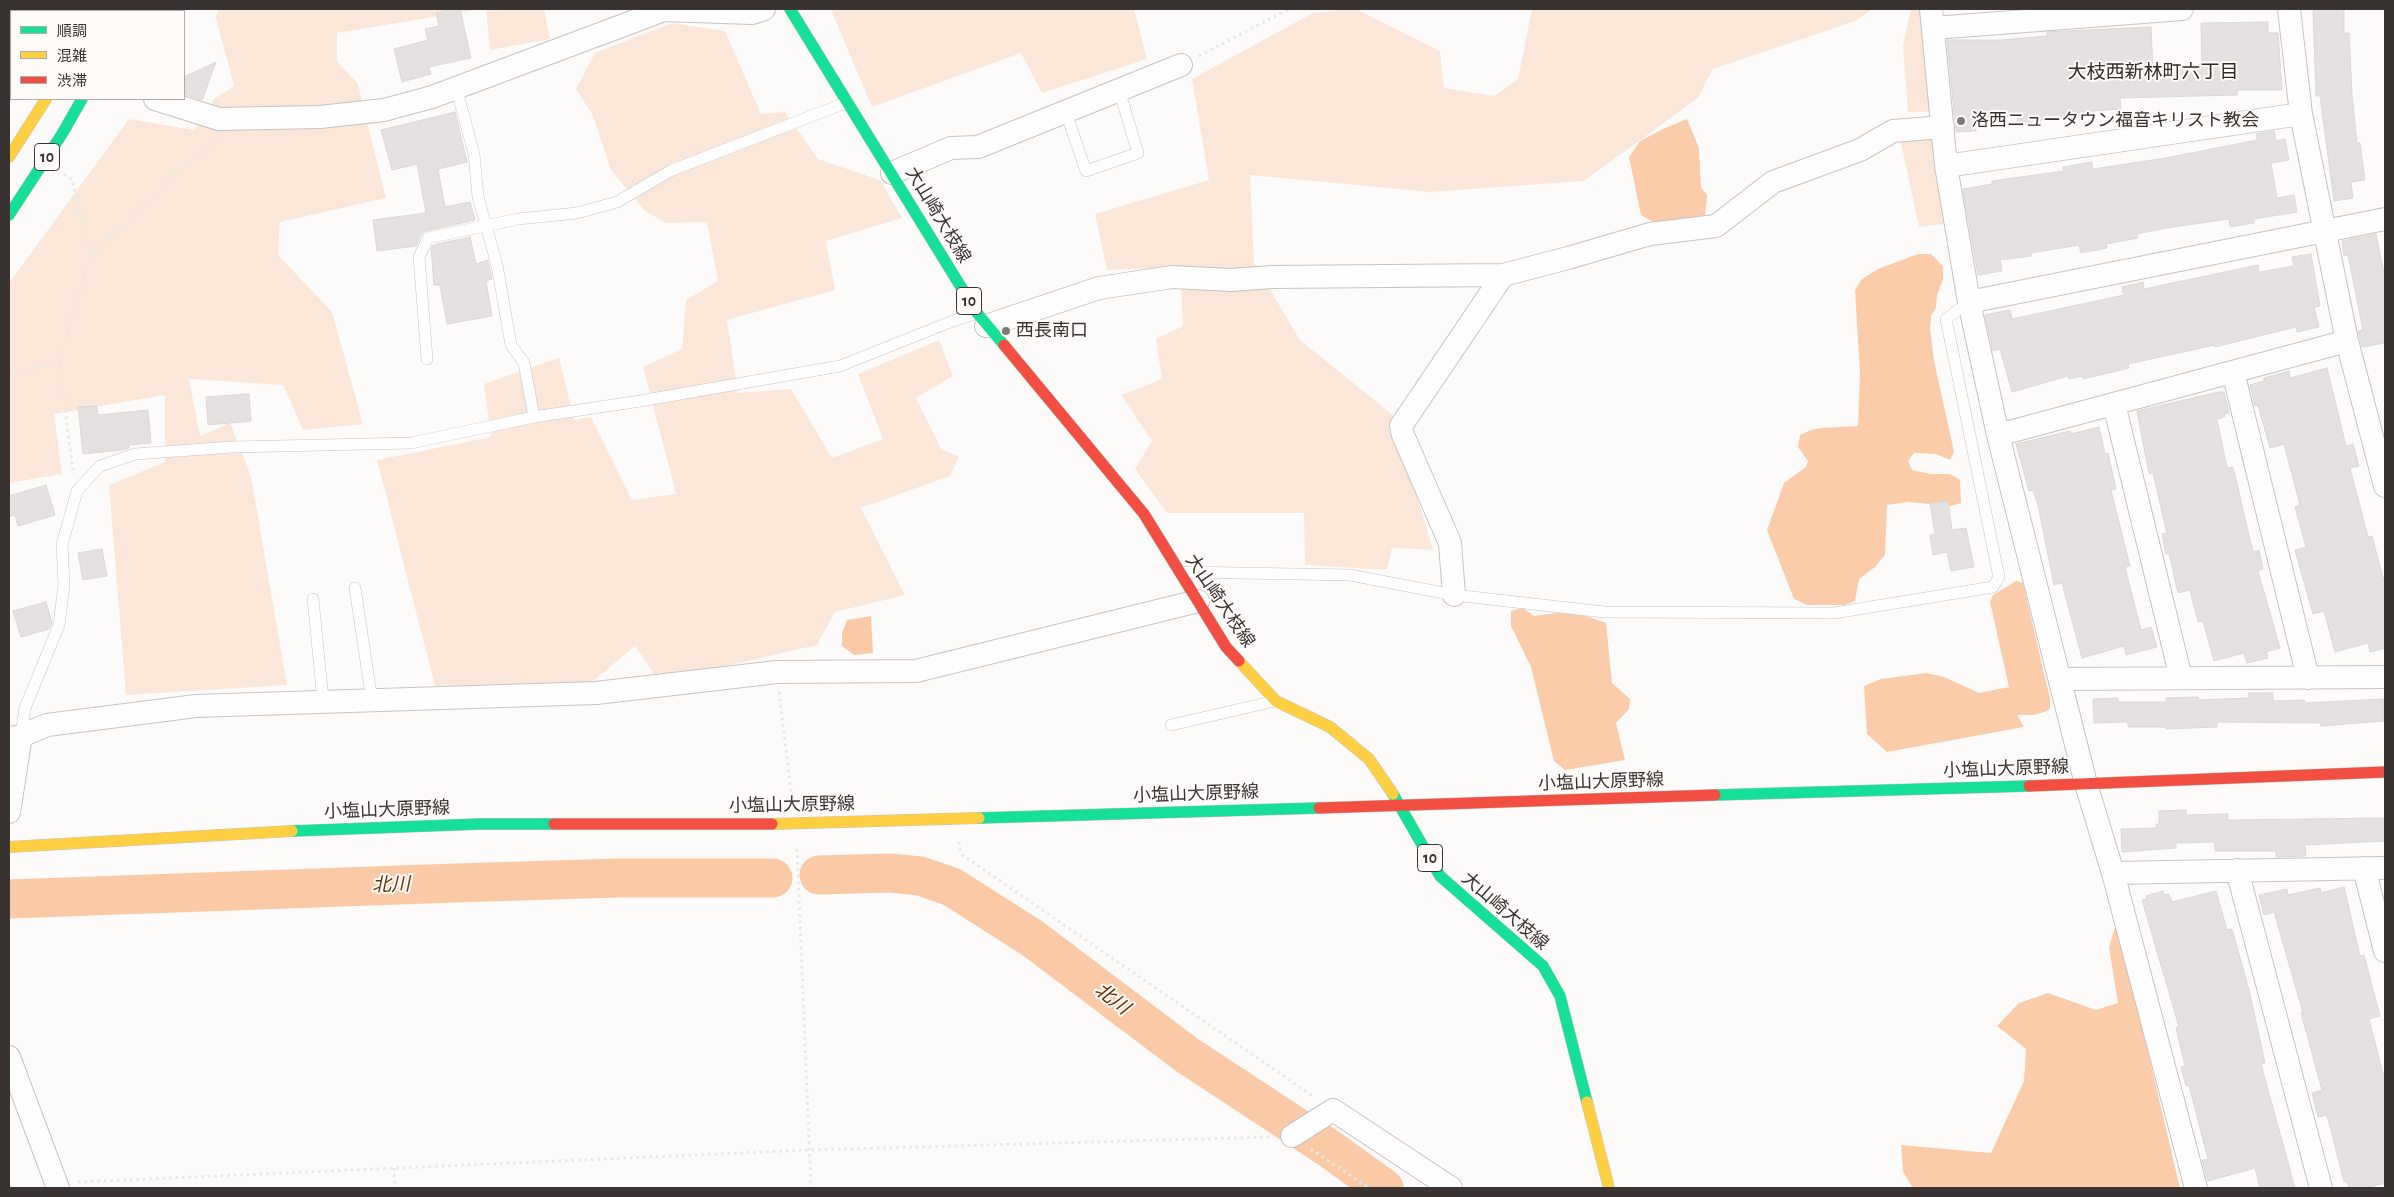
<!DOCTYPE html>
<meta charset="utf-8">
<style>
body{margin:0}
#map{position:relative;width:2394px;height:1197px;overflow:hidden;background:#fdfbfa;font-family:"Alegreya Sans","Noto Sans JP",sans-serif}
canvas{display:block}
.frame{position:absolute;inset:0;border:10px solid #393431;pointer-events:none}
.legend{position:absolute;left:10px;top:10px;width:175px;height:90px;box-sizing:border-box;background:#fefbf9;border:1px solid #afaba9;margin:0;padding:6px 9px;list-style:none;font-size:15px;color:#393431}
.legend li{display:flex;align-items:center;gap:10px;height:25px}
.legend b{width:25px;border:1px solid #afaba9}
</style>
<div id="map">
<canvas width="2394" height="1197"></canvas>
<div class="frame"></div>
<ul class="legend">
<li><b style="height:6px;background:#16e098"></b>順調</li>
<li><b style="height:6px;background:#ffcf43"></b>混雑</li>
<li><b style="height:6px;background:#f24e42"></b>渋滞</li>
</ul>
</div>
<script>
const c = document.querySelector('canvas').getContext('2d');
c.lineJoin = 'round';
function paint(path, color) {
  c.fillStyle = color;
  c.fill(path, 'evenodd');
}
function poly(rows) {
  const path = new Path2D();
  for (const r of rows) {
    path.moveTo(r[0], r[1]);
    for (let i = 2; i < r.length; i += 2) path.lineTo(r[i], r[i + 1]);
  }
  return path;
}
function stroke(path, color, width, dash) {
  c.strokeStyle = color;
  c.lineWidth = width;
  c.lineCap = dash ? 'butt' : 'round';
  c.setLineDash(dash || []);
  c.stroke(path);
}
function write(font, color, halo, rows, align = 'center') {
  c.font = font + ' "Alegreya Sans","Noto Sans JP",sans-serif';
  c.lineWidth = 4;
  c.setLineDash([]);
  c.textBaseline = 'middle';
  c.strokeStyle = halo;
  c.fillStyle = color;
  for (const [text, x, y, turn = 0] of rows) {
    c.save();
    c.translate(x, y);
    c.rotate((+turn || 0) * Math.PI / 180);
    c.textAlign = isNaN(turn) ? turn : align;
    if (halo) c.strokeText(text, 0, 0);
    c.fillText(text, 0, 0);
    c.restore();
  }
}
paint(poly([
 [218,9,482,9,337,33,337,61,358,84,386,198,280,222,278,255,332,312,363,424,303,430,283,385,189,379,200,436,230,423,251,476,287,685,126,695,109,485,165,462,165,395,54,414,62,474,9,483,9,283,129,119,194,130,214,99,234,86,216,18],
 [486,9,544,9,550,39,490,50],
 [834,9,1134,9,1147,59,1042,93,1021,53,872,107,831,10],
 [1347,9,1356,9,1440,51,1444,88,1494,96,1518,79,1532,9,1873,9,1855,21,1713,69,1698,98,1584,181,1430,192,1250,175,1254,263,1300,340,1393,415,1433,550,1392,548,1387,570,1305,565,1304,513,1167,513,1135,469,1152,441,1121,395,1162,379,1156,339,1183,326,1180,267,1107,270,1095,214,1209,180,1192,79,1313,13],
 [1911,9,1928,9,1937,112,1908,112,1903,45],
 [672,23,725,31,761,114,785,112,818,159,880,180,902,218,826,241,835,290,727,320,738,393,791,389,832,458,883,439,858,374,939,340,953,376,916,398,941,449,959,457,950,476,861,508,905,595,835,612,817,645,708,670,654,674,635,646,592,682,435,686,377,460,491,437,484,384,559,358,574,420,591,417,632,500,676,494,643,367,682,349,686,300,718,281,707,222,666,223,645,211,611,170,592,114,576,89,595,53],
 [1939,131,1951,223,1919,227,1899,134]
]), '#fbe7d9');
paint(poly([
 [1687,119,1699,148,1701,187,1707,195,1705,216,1678,224,1660,226,1641,215,1629,157,1640,141,1665,128],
 [1918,254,1931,254,1943,266,1943,279,1937,295,1936,308,1931,316,1930,329,1934,361,1954,452,1950,460,1936,454,1914,453,1908,461,1912,470,1931,474,1950,474,1960,480,1961,503,1951,506,1908,502,1887,505,1885,555,1875,567,1859,579,1855,601,1845,605,1807,605,1794,599,1767,530,1784,483,1806,467,1808,461,1798,447,1800,435,1811,430,1821,428,1858,426,1860,373,1855,290,1862,279,1878,269],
 [2016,581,2023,583,2043,669,2050,698,2050,708,2047,711,2034,715,2017,715,2024,727,1887,752,1867,734,1864,686,1881,679,1926,673,1944,677,1979,693,2009,687,1990,602,1993,595],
 [1523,608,1534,616,1557,613,1583,615,1606,623,1612,683,1630,699,1629,709,1616,723,1625,760,1565,770,1554,761,1531,667,1511,626,1511,611],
 [2117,921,2180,1188,1913,1188,1903,1172,1901,1145,1991,1153,2024,1081,2026,1049,1997,1026,2019,1003,2048,993,2096,1010,2118,1003,2109,947]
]), '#fbcca9');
paint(poly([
 [871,616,873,653,854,655,842,646,842,633,847,620]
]), '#facaa7');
stroke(poly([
 [819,875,890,873,920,876,952,887,1032,938,1187,1055,1327,1147,1384,1188],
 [9,899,455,883,619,878,773,878]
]), '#facaa7', 39);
const building = poly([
 [453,9,460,9,471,58,429,67,431,74,402,82,394,49,428,40,425,29,439,26,436,13,453,9],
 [2313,9,2344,9,2344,33,2349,33,2352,95,2357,143,2360,143,2365,180,2351,182,2353,198,2334,201,2320,96,2316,96,2313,9],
 [2268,22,2268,33,2278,33,2282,90,2237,90,2237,95,2120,98,2121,109,2079,112,2080,117,2040,120,2040,124,2017,125,2017,116,1975,118,1976,131,1956,132,1947,40,2001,40,2047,36,2047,32,2151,27,2153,70,2202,68,2201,23,2268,22],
 [216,62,202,100,184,94,184,77,216,62],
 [455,112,467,162,438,169,445,207,470,202,475,220,426,231,421,234,416,246,377,251,373,220,426,213,417,164,392,170,381,130,455,112],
 [2274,131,2276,141,2285,139,2289,160,2271,163,2277,198,2294,195,2297,212,2254,219,2254,223,2230,227,2229,219,2166,228,2137,234,2138,238,2106,244,2107,248,2081,253,2079,245,2031,253,2031,256,2000,260,2002,271,1978,275,1963,189,1992,184,1992,181,2064,171,2063,167,2092,162,2093,169,2166,158,2257,140,2256,134,2274,131],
 [2376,234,2385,279,2385,343,2362,347,2358,331,2363,330,2348,255,2344,256,2342,241,2376,234],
 [470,237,476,264,488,260,492,279,486,281,492,316,447,324,440,285,434,285,431,248,433,245,470,237],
 [2311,254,2320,306,2314,307,2319,327,2297,332,2296,327,2215,347,2215,345,2128,364,2129,368,2083,379,2083,376,2069,379,2068,376,2012,392,2000,349,1993,351,1985,315,2010,310,2012,319,2124,295,2122,287,2143,282,2144,289,2258,265,2259,272,2294,266,2292,257,2311,254],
 [2327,368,2346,446,2353,444,2359,466,2350,468,2368,537,2372,536,2385,585,2385,648,2370,652,2368,643,2335,652,2324,611,2313,614,2295,550,2306,547,2295,507,2300,505,2284,444,2270,448,2258,405,2255,406,2250,385,2264,381,2264,378,2289,371,2290,378,2327,368],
 [2219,392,2224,392,2229,413,2224,414,2225,417,2217,419,2227,468,2233,467,2253,552,2259,550,2263,569,2258,571,2280,648,2266,652,2268,658,2247,663,2244,653,2214,661,2203,621,2198,622,2190,590,2178,593,2169,553,2166,554,2162,534,2167,533,2153,473,2149,474,2137,411,2219,392],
 [249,394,251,421,208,425,206,397,249,394],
 [97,406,98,415,148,410,151,443,129,445,129,448,122,450,83,454,78,407,97,406],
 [2099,427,2105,454,2108,453,2116,489,2111,490,2130,566,2125,567,2141,630,2151,627,2157,647,2126,655,2124,646,2082,658,2062,583,2054,585,2038,505,2033,490,2029,491,2016,444,2070,431,2071,434,2099,427],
 [46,485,55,515,18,526,15,515,9,517,9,496,46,485],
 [1948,501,1952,530,1966,528,1974,567,1951,571,1947,552,1933,555,1930,535,1935,534,1930,503,1948,501],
 [102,549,107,576,83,580,78,553,102,549],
 [46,602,52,623,49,629,21,637,13,611,46,602],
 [2249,693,2273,693,2273,701,2304,700,2305,703,2384,699,2384,721,2321,726,2320,723,2217,722,2217,727,2166,729,2166,727,2128,727,2128,722,2094,723,2093,699,2118,698,2118,702,2166,702,2166,698,2198,697,2198,700,2249,698,2249,693],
 [2186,810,2186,815,2228,814,2228,820,2385,818,2385,841,2305,845,2306,856,2276,857,2276,851,2215,851,2214,842,2176,843,2176,848,2122,852,2121,829,2156,828,2156,824,2159,824,2159,811,2186,810],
 [2344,887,2360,956,2364,955,2380,1016,2369,1019,2385,1081,2385,1183,2365,1188,2349,1188,2347,1181,2344,1182,2327,1115,2318,1117,2312,1093,2322,1090,2301,1013,2303,1013,2274,912,2264,915,2259,895,2287,889,2288,895,2320,888,2321,893,2344,887],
 [2163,891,2164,895,2169,894,2172,902,2216,891,2227,930,2232,929,2249,990,2265,1063,2261,1064,2295,1188,2260,1188,2255,1168,2208,1181,2202,1160,2208,1159,2189,1085,2186,1086,2181,1067,2185,1066,2176,1028,2179,1027,2142,900,2147,899,2146,896,2163,891]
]);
paint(building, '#e4e1e0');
stroke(building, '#dbd8d6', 1);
const lane = poly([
 [456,87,474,154,478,197,497,265,511,345,524,363,534,417],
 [1065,110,1086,171,1138,153,1119,90],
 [427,359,419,257,428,238,518,219,577,213,617,202,672,170,848,102],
 [1182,572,1350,575,1454,595,1604,612,1834,613,1993,587,1999,577,1946,319,1969,302],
 [355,588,372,701],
 [313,599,323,700],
 [1171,725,1275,701],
 [21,736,25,708,59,625,64,584,62,545,77,491,100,466,135,454,233,447,411,443,534,417,640,401,840,366,953,321,977,313]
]);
const street = poly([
 [1931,9,1946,166,1969,302,1998,435,2086,784,2113,873,2196,1188],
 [2289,9,2301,114,2347,341,2385,486],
 [1934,28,2182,9],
 [9,43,11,45],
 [155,99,219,119,320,117,384,110,432,97,664,10,752,13,764,9],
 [1946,166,2301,114],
 [892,173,951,148,978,147,1181,65],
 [1969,302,2385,219],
 [986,326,1099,288,1172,277,1231,280,1272,277,1503,275,1568,258,1650,234,1716,226,1773,182,1860,150,1893,131,1943,127],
 [2233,372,2308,678],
 [2114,404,2181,678],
 [1998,435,2347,341],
 [1454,595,1450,543,1403,435,1401,426,1503,275],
 [2061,679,2385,677],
 [9,738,21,736,47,725,196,706,596,693,777,672,916,671,1198,601],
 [9,812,21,736],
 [2364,868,2385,951],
 [2237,870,2321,1188],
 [2113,873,2385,868],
 [9,1057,58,1188],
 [1292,1136,1333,1110,1451,1188]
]);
const fast = poly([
 [790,9,977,313,1004,345],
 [9,215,62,134,82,99],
 [1393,794,1440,876,1543,966,1560,996,1587,1102],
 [1715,795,2029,786],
 [979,818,1319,808],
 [292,831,481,824,554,824]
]);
const slow = poly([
 [9,157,46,99],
 [1239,661,1276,701,1330,727,1369,759,1393,794],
 [772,824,979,818],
 [9,847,292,831],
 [1587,1102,1609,1188]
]);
const jam = poly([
 [101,11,103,9],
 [135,11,136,9],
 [1004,345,1144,514,1226,647,1239,661],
 [2029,786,2385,772],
 [1319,808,1715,795],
 [554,824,772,824]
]);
stroke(lane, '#c7c3c1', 12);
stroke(street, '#c7c3c1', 24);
stroke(fast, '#c7c3c1', 12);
stroke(slow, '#c7c3c1', 12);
stroke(jam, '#c7c3c1', 12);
stroke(poly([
 [1199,56,1285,11,1295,9],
 [64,174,72,180,90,256,59,361,73,471],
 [90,256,122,228,184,165,217,141],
 [9,376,59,361],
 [779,692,792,800],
 [959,842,961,854,1314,1097],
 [797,849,811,1188],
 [1311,1149,1369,1188],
 [394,1168,395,1188],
 [78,1182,809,1150,1271,1137]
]), '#e8e7e7', 3, [2.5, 4]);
stroke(lane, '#fffefe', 11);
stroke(street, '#fffefe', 22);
stroke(fast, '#16e098', 11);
stroke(slow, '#ffcf43', 11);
stroke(jam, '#f24e42', 11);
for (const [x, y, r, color] of [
 [1961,121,5,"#7e7a77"],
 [1006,331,5,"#7e7a77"]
]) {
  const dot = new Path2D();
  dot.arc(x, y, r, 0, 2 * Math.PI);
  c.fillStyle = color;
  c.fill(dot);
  stroke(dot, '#fefbf9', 2);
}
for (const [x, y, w] of [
 [47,157,25],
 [969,301,25],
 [1430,858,25]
]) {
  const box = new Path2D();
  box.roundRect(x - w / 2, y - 13.5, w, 27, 4);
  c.fillStyle = '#fefbf9';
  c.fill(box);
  stroke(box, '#393431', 1);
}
write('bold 16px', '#393431', null, [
 ["10",47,157],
 ["10",969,301],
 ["10",1430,858]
]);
write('18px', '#393431', '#fefbf9', [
 ["洛西ニュータウン福音キリスト教会",1971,121],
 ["西長南口",1016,331]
], 'left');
write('18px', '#393431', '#fefbf9', [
 ["大山崎大枝線",938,215,59],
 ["大山崎大枝線",1220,601,56],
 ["小塩山大原野線",2006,769,-2],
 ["小塩山大原野線",1601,782,-2],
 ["小塩山大原野線",1196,794,-2],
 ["小塩山大原野線",792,805,-1],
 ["小塩山大原野線",387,810,-2],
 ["大山崎大枝線",1505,911,41]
]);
write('19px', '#342b25', '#fefbf9', [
 ["大枝西新林町六丁目",2153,72]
]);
write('italic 19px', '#673300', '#fefbf9', [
 ["北川",391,885,-2],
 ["北川",1112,999,37]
]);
</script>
